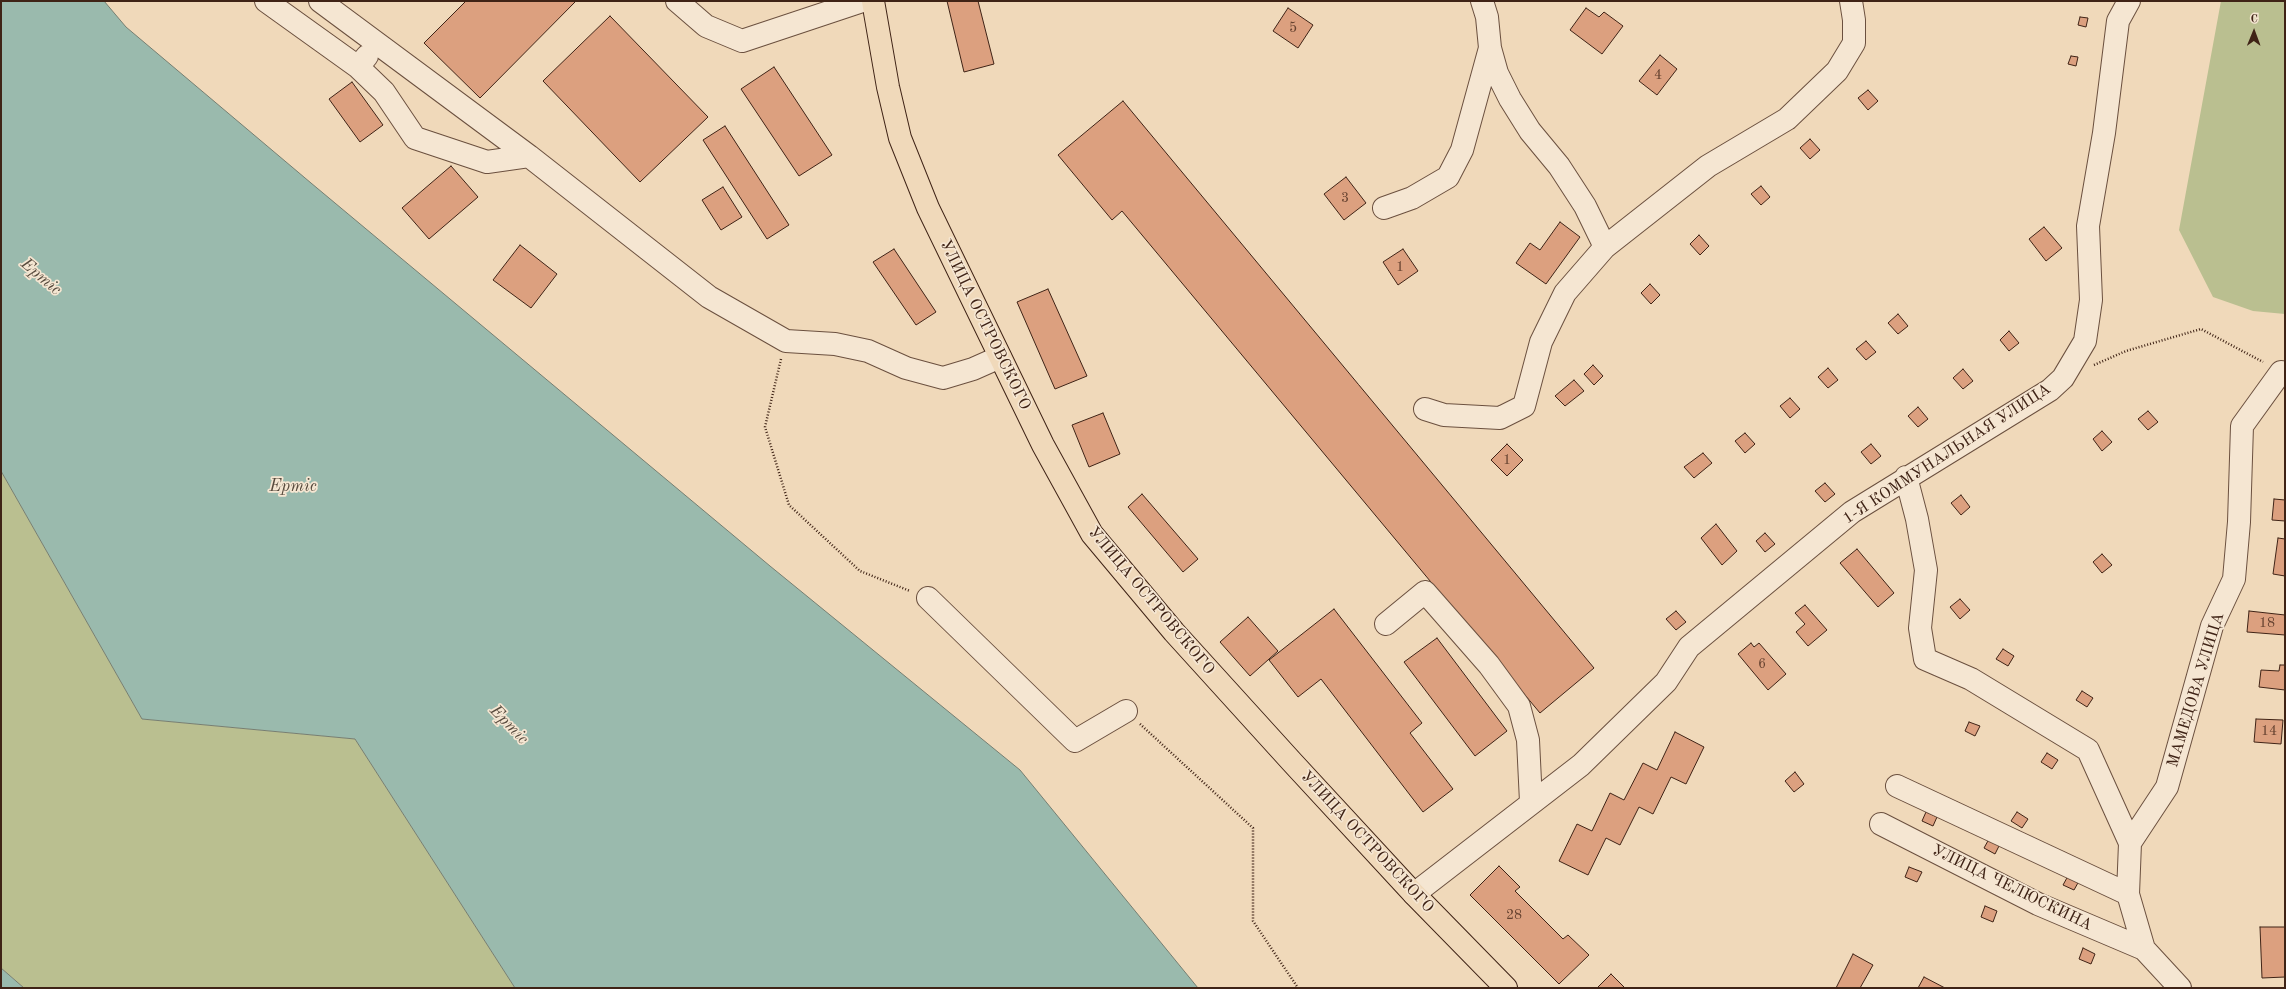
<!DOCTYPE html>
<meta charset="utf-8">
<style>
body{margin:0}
#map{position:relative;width:2286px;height:989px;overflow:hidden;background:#f0d9ba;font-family:"Old Standard TT",serif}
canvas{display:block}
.frame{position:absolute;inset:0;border:2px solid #3f2316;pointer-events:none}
.north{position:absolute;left:2234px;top:12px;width:40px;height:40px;-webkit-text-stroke:3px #f5e6d2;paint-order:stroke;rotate:1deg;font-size:11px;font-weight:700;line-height:16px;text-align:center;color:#3f2316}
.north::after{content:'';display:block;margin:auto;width:14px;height:18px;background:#3f2316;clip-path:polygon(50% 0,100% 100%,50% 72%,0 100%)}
</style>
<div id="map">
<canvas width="2286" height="989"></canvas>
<div class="frame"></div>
<div class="north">С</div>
</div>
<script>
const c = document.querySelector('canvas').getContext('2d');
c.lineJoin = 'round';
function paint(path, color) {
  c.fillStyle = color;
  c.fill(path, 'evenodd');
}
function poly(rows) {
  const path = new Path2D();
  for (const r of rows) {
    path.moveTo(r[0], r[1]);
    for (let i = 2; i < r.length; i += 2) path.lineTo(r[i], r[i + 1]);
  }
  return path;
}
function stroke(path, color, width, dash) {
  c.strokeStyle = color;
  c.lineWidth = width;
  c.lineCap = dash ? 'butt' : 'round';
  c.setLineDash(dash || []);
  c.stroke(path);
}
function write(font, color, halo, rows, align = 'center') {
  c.font = font + ' "Old Standard TT",serif';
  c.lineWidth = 3.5;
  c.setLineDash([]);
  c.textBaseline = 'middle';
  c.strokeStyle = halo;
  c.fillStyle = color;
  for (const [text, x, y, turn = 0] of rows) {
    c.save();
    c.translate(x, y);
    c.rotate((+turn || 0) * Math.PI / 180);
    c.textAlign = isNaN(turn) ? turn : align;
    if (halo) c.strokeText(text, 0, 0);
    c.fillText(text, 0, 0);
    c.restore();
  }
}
paint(poly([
 [2221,1,2285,1,2285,314,2253,311,2213,297,2179,230],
 [1,471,142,719,355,739,515,988,24,988,1,968]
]), '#babf90');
const water = poly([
 [1,1,104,1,126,27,311,183,770,566,1020,770,1198,988,515,988,355,739,142,719,1,471,1,1],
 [1,968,24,988,1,988,1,968]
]);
paint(water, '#9abaad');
stroke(water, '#767e71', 1);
const building = poly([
 [466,1,576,1,480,98,424,43,466,1],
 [947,1,978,1,994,64,964,72,947,1],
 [1288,8,1313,25,1298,48,1273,31,1288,8],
 [1586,8,1599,17,1604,12,1623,26,1602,54,1570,30,1586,8],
 [610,16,708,117,640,182,543,81,610,16],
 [2080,17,2088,18,2086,27,2078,25,2080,17],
 [1660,55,1677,69,1657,95,1639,81,1660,55],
 [2071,56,2078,57,2076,66,2068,64,2071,56],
 [774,67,832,155,799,176,741,89,774,67],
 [352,82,383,125,360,142,329,99,352,82],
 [1868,90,1878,101,1868,110,1858,98,1868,90],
 [1123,101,1594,668,1540,713,1122,211,1112,220,1058,155,1123,101],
 [725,126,789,225,767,239,703,140,725,126],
 [1810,139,1820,150,1810,159,1800,148,1810,139],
 [451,166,478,197,429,239,402,208,451,166],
 [1346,177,1366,203,1344,220,1324,194,1346,177],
 [1761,186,1770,197,1761,205,1751,194,1761,186],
 [723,187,742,217,721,230,702,200,723,187],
 [1560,222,1580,237,1546,284,1516,263,1530,243,1540,250,1560,222],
 [2044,227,2062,248,2046,261,2029,239,2044,227],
 [1699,235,1709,246,1700,255,1690,244,1699,235],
 [520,245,557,274,531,308,493,280,520,245],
 [894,249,936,312,916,325,873,262,894,249],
 [1403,249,1418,271,1398,285,1383,262,1403,249],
 [1650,284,1660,295,1651,304,1641,293,1650,284],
 [1048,289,1087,376,1055,389,1017,302,1048,289],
 [1898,314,1908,326,1898,334,1888,323,1898,314],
 [2009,331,2019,343,2009,351,2000,340,2009,331],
 [1866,341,1876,352,1866,360,1856,349,1866,341],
 [1593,365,1603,376,1594,385,1584,374,1593,365],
 [1828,368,1838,380,1828,388,1818,377,1828,368],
 [1963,369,1973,381,1963,389,1953,378,1963,369],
 [1574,380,1584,391,1565,406,1555,396,1574,380],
 [1790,398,1800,409,1790,418,1780,406,1790,398],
 [1918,407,1928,419,1918,427,1908,416,1918,407],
 [2148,411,2158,422,2148,430,2138,419,2148,411],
 [1103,413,1120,454,1089,467,1072,425,1103,413],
 [2102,431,2112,442,2102,451,2093,439,2102,431],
 [1745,433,1755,444,1745,453,1735,441,1745,433],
 [1507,444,1523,460,1507,476,1491,460,1507,444],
 [1871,444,1881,456,1871,464,1861,452,1871,444],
 [1703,453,1712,463,1694,478,1684,467,1703,453],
 [1825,483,1835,494,1825,502,1815,491,1825,483],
 [1142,494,1198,559,1183,572,1128,507,1142,494],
 [1961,495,1970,507,1961,515,1951,503,1961,495],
 [2274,499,2285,500,2285,521,2272,520,2274,499],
 [1716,524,1737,551,1722,565,1701,538,1716,524],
 [1765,533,1775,544,1765,552,1756,541,1765,533],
 [2278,538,2285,539,2285,576,2273,574,2278,538],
 [1857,549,1894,593,1878,607,1840,563,1857,549],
 [2102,554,2112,565,2102,573,2093,562,2102,554],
 [1960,599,1970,610,1960,619,1950,607,1960,599],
 [1805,605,1827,630,1808,646,1796,632,1805,624,1795,613,1805,605],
 [1334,609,1422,723,1410,733,1453,789,1423,812,1321,679,1298,697,1269,660,1334,609],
 [1676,611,1686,622,1676,630,1666,619,1676,611],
 [2249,611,2285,615,2285,635,2247,632,2249,611],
 [1248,617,1278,651,1250,676,1220,642,1248,617],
 [1437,638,1507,731,1475,756,1404,662,1437,638],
 [1751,643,1754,647,1759,643,1786,674,1768,690,1738,654,1751,643],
 [2003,649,2014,656,2008,666,1996,659,2003,649],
 [2280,665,2285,665,2285,690,2259,687,2261,670,2279,671,2280,665],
 [2082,691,2093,698,2087,707,2076,700,2082,691],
 [2256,719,2283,720,2281,744,2254,742,2256,719],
 [1969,722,1980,726,1975,736,1965,731,1969,722],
 [1675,732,1704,747,1686,784,1671,777,1653,814,1639,807,1620,845,1606,838,1588,875,1559,861,1577,824,1592,831,1610,793,1624,800,1643,763,1657,770,1675,732],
 [2047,753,2058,760,2052,769,2041,762,2047,753],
 [1795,772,1804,784,1794,792,1785,781,1795,772],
 [1926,812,1937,817,1933,826,1922,821,1926,812],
 [2017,812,2028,819,2022,828,2011,821,2017,812],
 [1989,839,2000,844,1995,854,1984,848,1989,839],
 [1499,866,1520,887,1515,891,1563,939,1568,935,1589,955,1559,984,1470,895,1499,866],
 [1909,867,1922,872,1917,882,1905,877,1909,867],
 [2068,876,2079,881,2074,890,2063,885,2068,876],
 [1985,906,1997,911,1993,922,1981,917,1985,906],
 [2260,927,2285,927,2285,977,2262,978,2260,927],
 [2083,948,2095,954,2091,964,2079,959,2083,948],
 [1853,954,1873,965,1860,988,1836,988,1853,954],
 [1611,974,1625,988,1597,988,1611,974],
 [1924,977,1945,988,1918,988,1924,977]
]);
paint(building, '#dca07f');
stroke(building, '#3f2316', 1);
const minor = poly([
 [266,1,358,67,367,56],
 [320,1,529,156,709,297,786,341,835,344,868,351,906,368,943,378,973,369,1000,357],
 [677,1,706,26,742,41,862,1],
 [358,67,384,92,415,138,487,162,529,156],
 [1384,208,1412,198,1448,177,1462,150,1490,48,1487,17,1482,1],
 [1605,247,1708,166,1787,119,1837,71,1854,43,1854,20,1851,1],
 [1425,409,1444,415,1500,418,1524,406,1541,342,1565,293,1605,247,1585,206,1559,166,1530,131,1510,99,1497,73,1490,48],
 [1906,477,1917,519,1926,570,1920,628,1925,659,1971,679,2088,750,2130,843,2128,894,2144,949,2180,988],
 [928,598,1075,741,1126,711],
 [1386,624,1425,592,1489,665,1519,706,1528,740,1531,802],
 [1897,786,2128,894],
 [1881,824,2038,904,2144,949],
 [2130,843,2167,787,2212,626,2234,579,2239,522,2242,426,2281,372],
 [1414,894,1581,765,1666,682,1689,647,1852,512,2050,390,2063,378,2085,341,2091,300,2088,226,2104,133,2118,21,2129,1]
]);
const major = poly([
 [873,1,888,87,900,138,928,208,1043,445,1092,534,1174,632,1292,762,1414,894,1506,988]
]);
stroke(minor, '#6b503f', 24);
stroke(major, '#3f2316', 24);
stroke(poly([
 [781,359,765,427,789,505,860,571,910,591],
 [2094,365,2126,351,2201,329,2263,362],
 [1140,724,1253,828,1253,921,1298,988]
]), '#3f2316', 2.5, [1, 2]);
stroke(minor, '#f5e6d2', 22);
stroke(major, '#f0d9ba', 22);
write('14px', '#664230', null, [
 ["5",1293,28],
 ["4",1658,75],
 ["3",1345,198],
 ["1",1400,267],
 ["1",1507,460],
 ["18",2267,623],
 ["6",1762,664],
 ["14",2269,731],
 ["28",1514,915]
]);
write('16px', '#3f2316', '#f5e6d2', [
 ["УЛИЦА ОСТРОВСКОГО",985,325,64],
 ["1-Я КОММУНАЛЬНАЯ УЛИЦА",1947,454,-33],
 ["УЛИЦА ОСТРОВСКОГО",1151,601,50],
 ["МАМЕДОВА УЛИЦА",2196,690,-73],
 ["УЛИЦА ОСТРОВСКОГО",1367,842,47],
 ["УЛИЦА ЧЕЛЮСКИНА",2012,888,26]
]);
write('italic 17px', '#56493c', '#f5e6d2', [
 ["Ертіс",41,277,40],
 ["Ертіс",293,487],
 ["Ертіс",509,725,46]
]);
</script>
